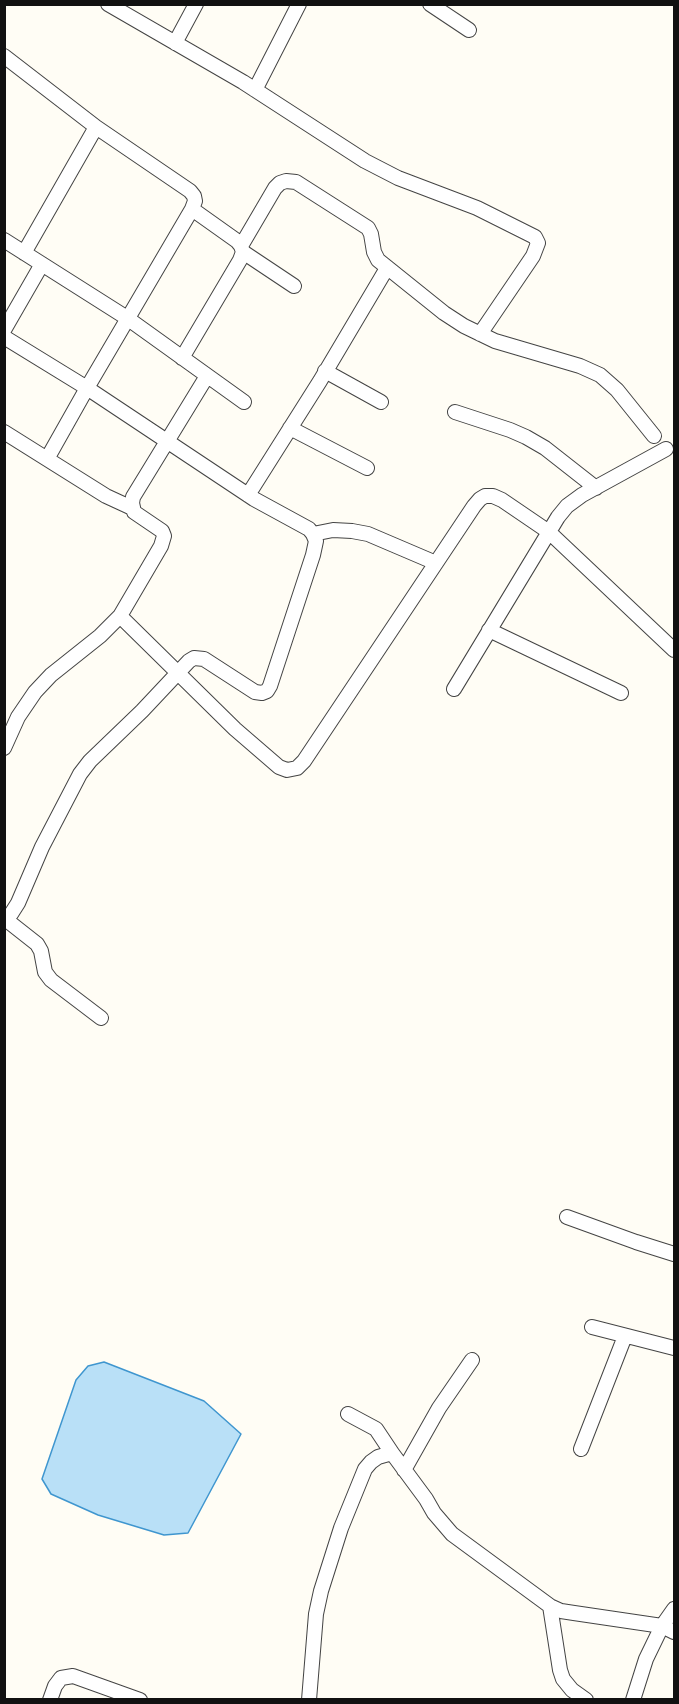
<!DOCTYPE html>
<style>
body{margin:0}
#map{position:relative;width:679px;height:1704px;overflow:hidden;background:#fffdf5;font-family:"IBM Plex Serif",serif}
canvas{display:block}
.frame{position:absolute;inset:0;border:6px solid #111;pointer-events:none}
</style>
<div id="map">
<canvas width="679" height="1704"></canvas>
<div class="frame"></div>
</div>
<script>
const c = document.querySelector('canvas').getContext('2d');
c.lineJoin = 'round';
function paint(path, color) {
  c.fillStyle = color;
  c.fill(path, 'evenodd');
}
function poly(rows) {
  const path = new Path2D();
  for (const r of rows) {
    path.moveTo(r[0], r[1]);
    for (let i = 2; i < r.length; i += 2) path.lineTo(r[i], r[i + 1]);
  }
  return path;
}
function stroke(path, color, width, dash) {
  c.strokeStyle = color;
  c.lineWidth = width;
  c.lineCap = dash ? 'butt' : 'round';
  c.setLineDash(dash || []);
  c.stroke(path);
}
const water = poly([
 [104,1362,204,1401,241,1434,188,1533,164,1535,98,1515,51,1494,42,1479,76,1380,88,1366,104,1362]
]);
paint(water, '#b9e0f7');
stroke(water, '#3f96cf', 1.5);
const minor = poly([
 [108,4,243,82,365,161,398,178,477,208,535,237,538,243,533,256,480,334],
 [430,4,469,30],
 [175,43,196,4],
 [4,56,96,127,190,191,194,196,195,201,192,209,87,388,47,459],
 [255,90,299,4],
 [4,240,127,318,244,402],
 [241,246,275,188,280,183,286,181,296,182,368,228,371,234,374,252,378,260,444,313,464,326,495,341,580,366,600,375,617,390,654,436],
 [243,252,294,286],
 [24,253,96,127],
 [4,330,42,264],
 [4,337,87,388,254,499,309,529,313,534,316,541,313,555,270,686,267,691,262,693,255,692,204,659,194,658,189,661,142,711,90,761,80,774,42,847,18,903,11,914,4,917],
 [182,358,240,260,243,252,241,246,237,241,192,209],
 [325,371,381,402],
 [455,412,510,430,526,437,545,448,596,488],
 [290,428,367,468],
 [4,432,106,496,132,508],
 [248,495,320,381,387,268],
 [313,534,333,530,352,531,368,534,436,563],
 [120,616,235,729,279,767,287,770,297,768,304,761,474,506,480,499,485,496,493,496,502,500,549,532,674,650],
 [489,630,621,693],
 [454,689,558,517,567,506,582,495,666,449],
 [4,748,18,717,35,692,51,675,100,636,120,616,161,546,164,536,162,531,134,512,132,503,133,497,207,376],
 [4,918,37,944,41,951,45,972,51,980,101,1018],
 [567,1217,636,1242,674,1254],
 [592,1327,674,1348],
 [348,1414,376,1429,392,1453],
 [581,1449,625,1336],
 [404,1470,439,1408,472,1360],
 [550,1606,560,1670,563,1679,572,1690,586,1700],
 [50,1700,55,1686,61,1678,73,1676,140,1700],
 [309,1700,316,1614,321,1591,341,1528,365,1469,371,1462,378,1457,392,1453,426,1499,434,1513,452,1534,550,1606,561,1611,574,1613,662,1626,674,1632],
 [633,1700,646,1659,662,1626,674,1609]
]);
stroke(minor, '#444', 16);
stroke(minor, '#fff', 14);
</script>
